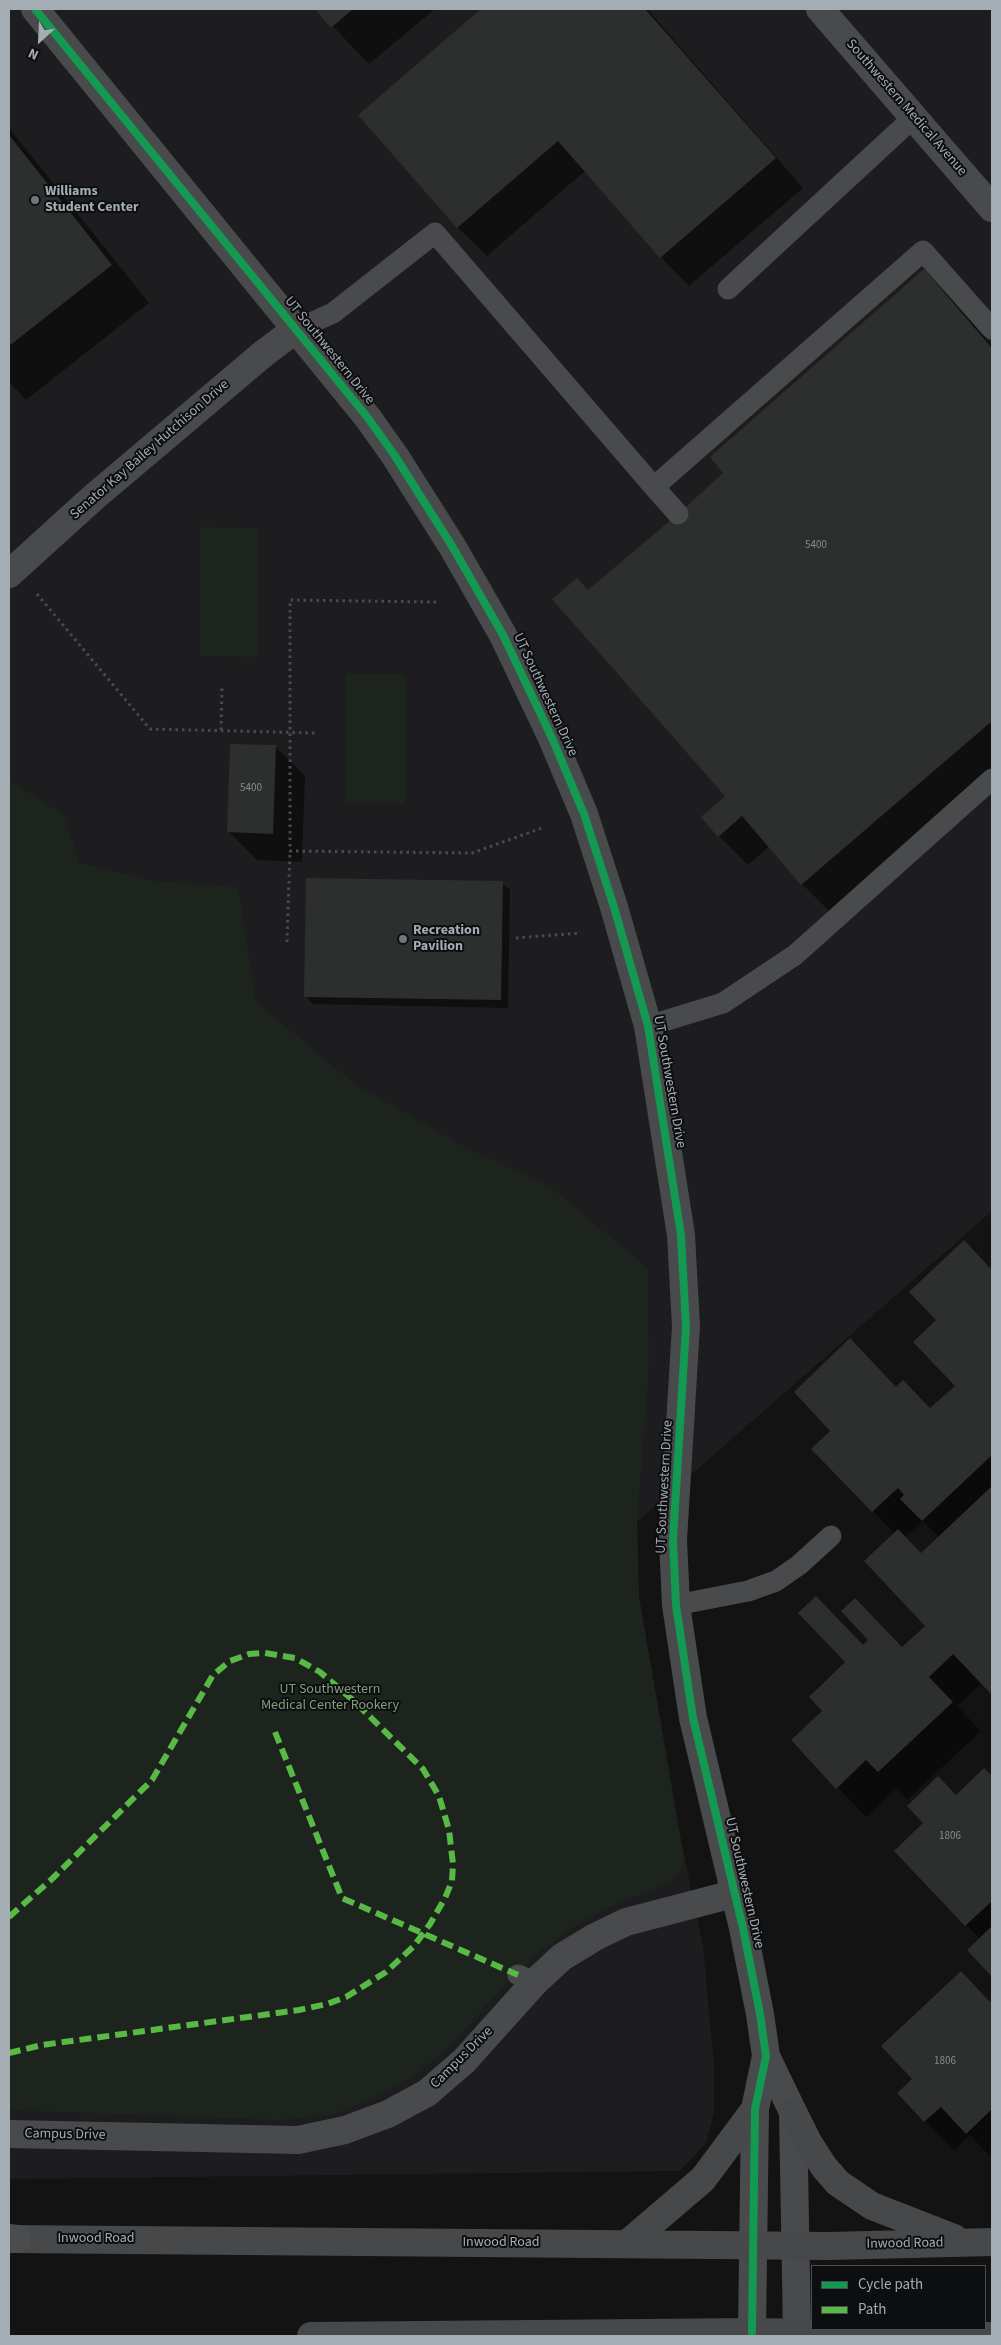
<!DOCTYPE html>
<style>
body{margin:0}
#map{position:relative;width:1001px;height:2345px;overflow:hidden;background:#131313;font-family:"Source Sans 3",sans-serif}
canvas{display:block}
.frame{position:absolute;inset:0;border:10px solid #a4acb4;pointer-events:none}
.legend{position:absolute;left:811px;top:2265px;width:175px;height:65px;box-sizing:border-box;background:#0d0e0f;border:1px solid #494d51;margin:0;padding:6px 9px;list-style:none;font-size:15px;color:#a4acb4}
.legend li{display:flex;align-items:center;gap:10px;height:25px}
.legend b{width:25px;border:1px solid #494d51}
.north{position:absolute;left:15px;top:15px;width:50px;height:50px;-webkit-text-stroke:4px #0d0e0f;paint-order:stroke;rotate:205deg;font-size:14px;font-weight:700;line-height:20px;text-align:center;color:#a4acb4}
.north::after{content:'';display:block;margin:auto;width:18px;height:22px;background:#a4acb4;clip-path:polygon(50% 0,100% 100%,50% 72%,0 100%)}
</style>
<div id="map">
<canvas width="1001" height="2345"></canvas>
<div class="frame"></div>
<ul class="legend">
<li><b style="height:6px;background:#139951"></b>Cycle path</li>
<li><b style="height:6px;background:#58b947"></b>Path</li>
</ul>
<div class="north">N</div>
</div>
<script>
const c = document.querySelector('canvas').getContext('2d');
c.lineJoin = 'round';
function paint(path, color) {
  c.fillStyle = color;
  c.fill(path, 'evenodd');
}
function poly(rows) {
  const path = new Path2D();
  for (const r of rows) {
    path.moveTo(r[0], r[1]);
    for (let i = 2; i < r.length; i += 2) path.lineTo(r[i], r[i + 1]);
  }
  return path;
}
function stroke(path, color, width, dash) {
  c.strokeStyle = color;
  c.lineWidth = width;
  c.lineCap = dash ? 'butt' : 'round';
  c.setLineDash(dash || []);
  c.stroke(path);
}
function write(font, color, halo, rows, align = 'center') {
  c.font = font + ' "Source Sans 3",sans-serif';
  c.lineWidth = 4;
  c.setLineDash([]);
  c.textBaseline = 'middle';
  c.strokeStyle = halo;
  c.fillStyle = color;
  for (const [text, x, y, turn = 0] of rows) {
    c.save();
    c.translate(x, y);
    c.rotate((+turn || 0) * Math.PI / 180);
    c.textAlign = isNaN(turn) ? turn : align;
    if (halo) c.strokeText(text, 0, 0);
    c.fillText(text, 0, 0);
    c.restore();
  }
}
paint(poly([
 [9,9,992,9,992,1211,637,1522,639,1596,661,1743,703,1947,714,2065,714,2113,706,2143,680,2171,9,2179]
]), '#1d1d1f');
paint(poly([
 [200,527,259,528,258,657,200,656],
 [346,674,405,674,405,803,345,803],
 [9,780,63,814,80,863,155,881,238,887,256,1002,353,1083,463,1146,549,1186,648,1268,649,1367,637,1522,639,1596,684,1858,681,1868,673,1880,654,1890,618,1903,578,1924,539,1951,488,2003,454,2042,417,2074,374,2098,335,2114,281,2120,9,2110]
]), '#1d241d');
paint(poly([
 [316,9,435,9,369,64],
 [483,9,647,9,803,188,689,286,661,257,585,171,487,256,458,228,360,115],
 [9,128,149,303,26,400,9,382],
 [924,271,953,300,992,345,992,775,831,913,802,884,770,846,748,865,719,836,727,796,589,592,725,473],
 [276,747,305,776,302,862,257,860,228,831],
 [502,883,510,890,508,1008,313,1004,305,996],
 [964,1242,992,1270,992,1693,982,1683,957,1706,981,1731,907,1800,896,1789,866,1817,792,1740,823,1711,863,1646,870,1640,855,1600,903,1648,927,1626,895,1534,813,1449,832,1431,850,1340,897,1388,931,1410,957,1386,938,1320],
 [923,1521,940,1538,922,1554,905,1537],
 [984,1770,992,1778,992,1975,969,1950,980,1939,895,1851],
 [961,1973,991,2003,992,2001,992,2158,970,2135,954,2150,899,2093,914,2079]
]), '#0007');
paint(poly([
 [315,9,353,9,331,28],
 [481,9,645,9,776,158,660,258,558,141,457,228,358,115],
 [9,135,112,265,9,346],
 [924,269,992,348,992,721,801,885,742,816,718,837,701,817,725,796,552,599,577,578,588,590,678,514,723,473,710,457],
 [230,744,276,745,273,834,227,832],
 [306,878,503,881,501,1000,304,997],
 [964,1240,992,1270,992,1455,922,1521,900,1499,904,1495,898,1488,872,1512,811,1449,830,1431,794,1392,850,1338,896,1387,903,1380,930,1408,955,1386,913,1342,936,1320,909,1292],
 [992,1486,992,1695,953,1654,929,1677,953,1702,878,1772,866,1760,836,1789,791,1740,822,1711,809,1697,845,1662,798,1613,816,1596,863,1645,868,1640,841,1611,855,1598,902,1647,925,1626,864,1561,898,1529,921,1553],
 [984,1768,992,1776,992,1901,965,1926,894,1851,923,1823,907,1806,938,1776,956,1795],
 [992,1926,992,1977,967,1950],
 [961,1971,990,2002,992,1999,992,2109,966,2134,941,2107,924,2122,897,2093,912,2079,881,2046]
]), '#2d2e2e');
stroke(poly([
 [37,594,150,729,316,733],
 [436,602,290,600,290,851,472,853,545,827],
 [221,730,222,686],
 [516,938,581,933],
 [287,942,290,851]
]), '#494b4e', 3, [2.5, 4]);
stroke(poly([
 [728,289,914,117],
 [295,330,333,313,435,233,654,487],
 [678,514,654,487,923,251,992,329],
 [648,1026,723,1003,795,955,992,779],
 [676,1605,748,1591,776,1581,799,1565,831,1536],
 [518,1975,535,1982]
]), '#484a4c', 21);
stroke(poly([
 [35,9,368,418,395,456,452,546,503,635,552,738,584,814,614,907,648,1026,681,1235,686,1326,673,1540,676,1605,693,1718,743,1928,760,2014,766,2056,755,2109,752,2332],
 [820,9,992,208],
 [9,574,94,497,263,354,295,330],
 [766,2056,793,2112,797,2333],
 [9,2134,298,2140,345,2130,388,2114,427,2093,464,2061,535,1982,562,1957,595,1937,626,1922,733,1894]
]), '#484a4c', 28);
stroke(poly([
 [793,2112,808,2142,824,2167,838,2183,872,2206,954,2238],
 [9,2239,829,2246,992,2242],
 [627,2244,703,2179,755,2109],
 [311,2336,752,2332,992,2336]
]), '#46484a', 28);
stroke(poly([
 [9,2238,17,2239]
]), '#4a4c4e', 28);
stroke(poly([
 [275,1732,342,1898,518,1975],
 [9,1917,53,1878,152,1780,213,1675,230,1661,249,1654,265,1653,295,1658,320,1672,354,1701,423,1769,439,1796,449,1830,453,1864,452,1881,445,1898,430,1924,414,1946,386,1972,346,1997,327,2004,299,2010,42,2045,9,2053]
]), '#58b947', 6, [12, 6]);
stroke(poly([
 [35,9,368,418,395,456,452,546,503,635,552,738,584,814,614,907,648,1026,681,1235,686,1326,673,1540,676,1605,693,1718,743,1928,760,2014,766,2056,755,2109,752,2332]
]), '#139951', 8);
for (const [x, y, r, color] of [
 [35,200,5,"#71767c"],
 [403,939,5,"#71767c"]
]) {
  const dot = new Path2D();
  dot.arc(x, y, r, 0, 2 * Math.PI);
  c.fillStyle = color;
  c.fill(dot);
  stroke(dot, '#0d0e0f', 2);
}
write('11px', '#868c92', null, [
 ["5400",816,546],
 ["5400",251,789],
 ["1806",950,1837],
 ["1806",945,2062]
]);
write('14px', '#a4acb4', '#0d0e0f', [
 ["Southwestern Medical Avenue",906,108,49],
 ["UT Southwestern Drive",329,351,51],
 ["Senator Kay Bailey Hutchison Drive",150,450,-41],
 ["UT Southwestern Drive",545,695,65],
 ["UT Southwestern Drive",669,1082,80],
 ["UT Southwestern Drive",665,1487,-87],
 ["UT Southwestern Drive",744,1883,77],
 ["Campus Drive",462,2058,-45],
 ["Campus Drive",65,2135,1],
 ["Inwood Road",96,2239],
 ["Inwood Road",501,2243],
 ["Inwood Road",905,2244,-1]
]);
write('bold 14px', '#a4acb4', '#0d0e0f', [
 ["Williams",45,192],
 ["Student Center",45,208],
 ["Recreation",413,931],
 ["Pavilion",413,947]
], 'left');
write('14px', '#809f7b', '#0d0e0f', [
 ["UT Southwestern",330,1690],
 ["Medical Center Rookery",330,1706]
]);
</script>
